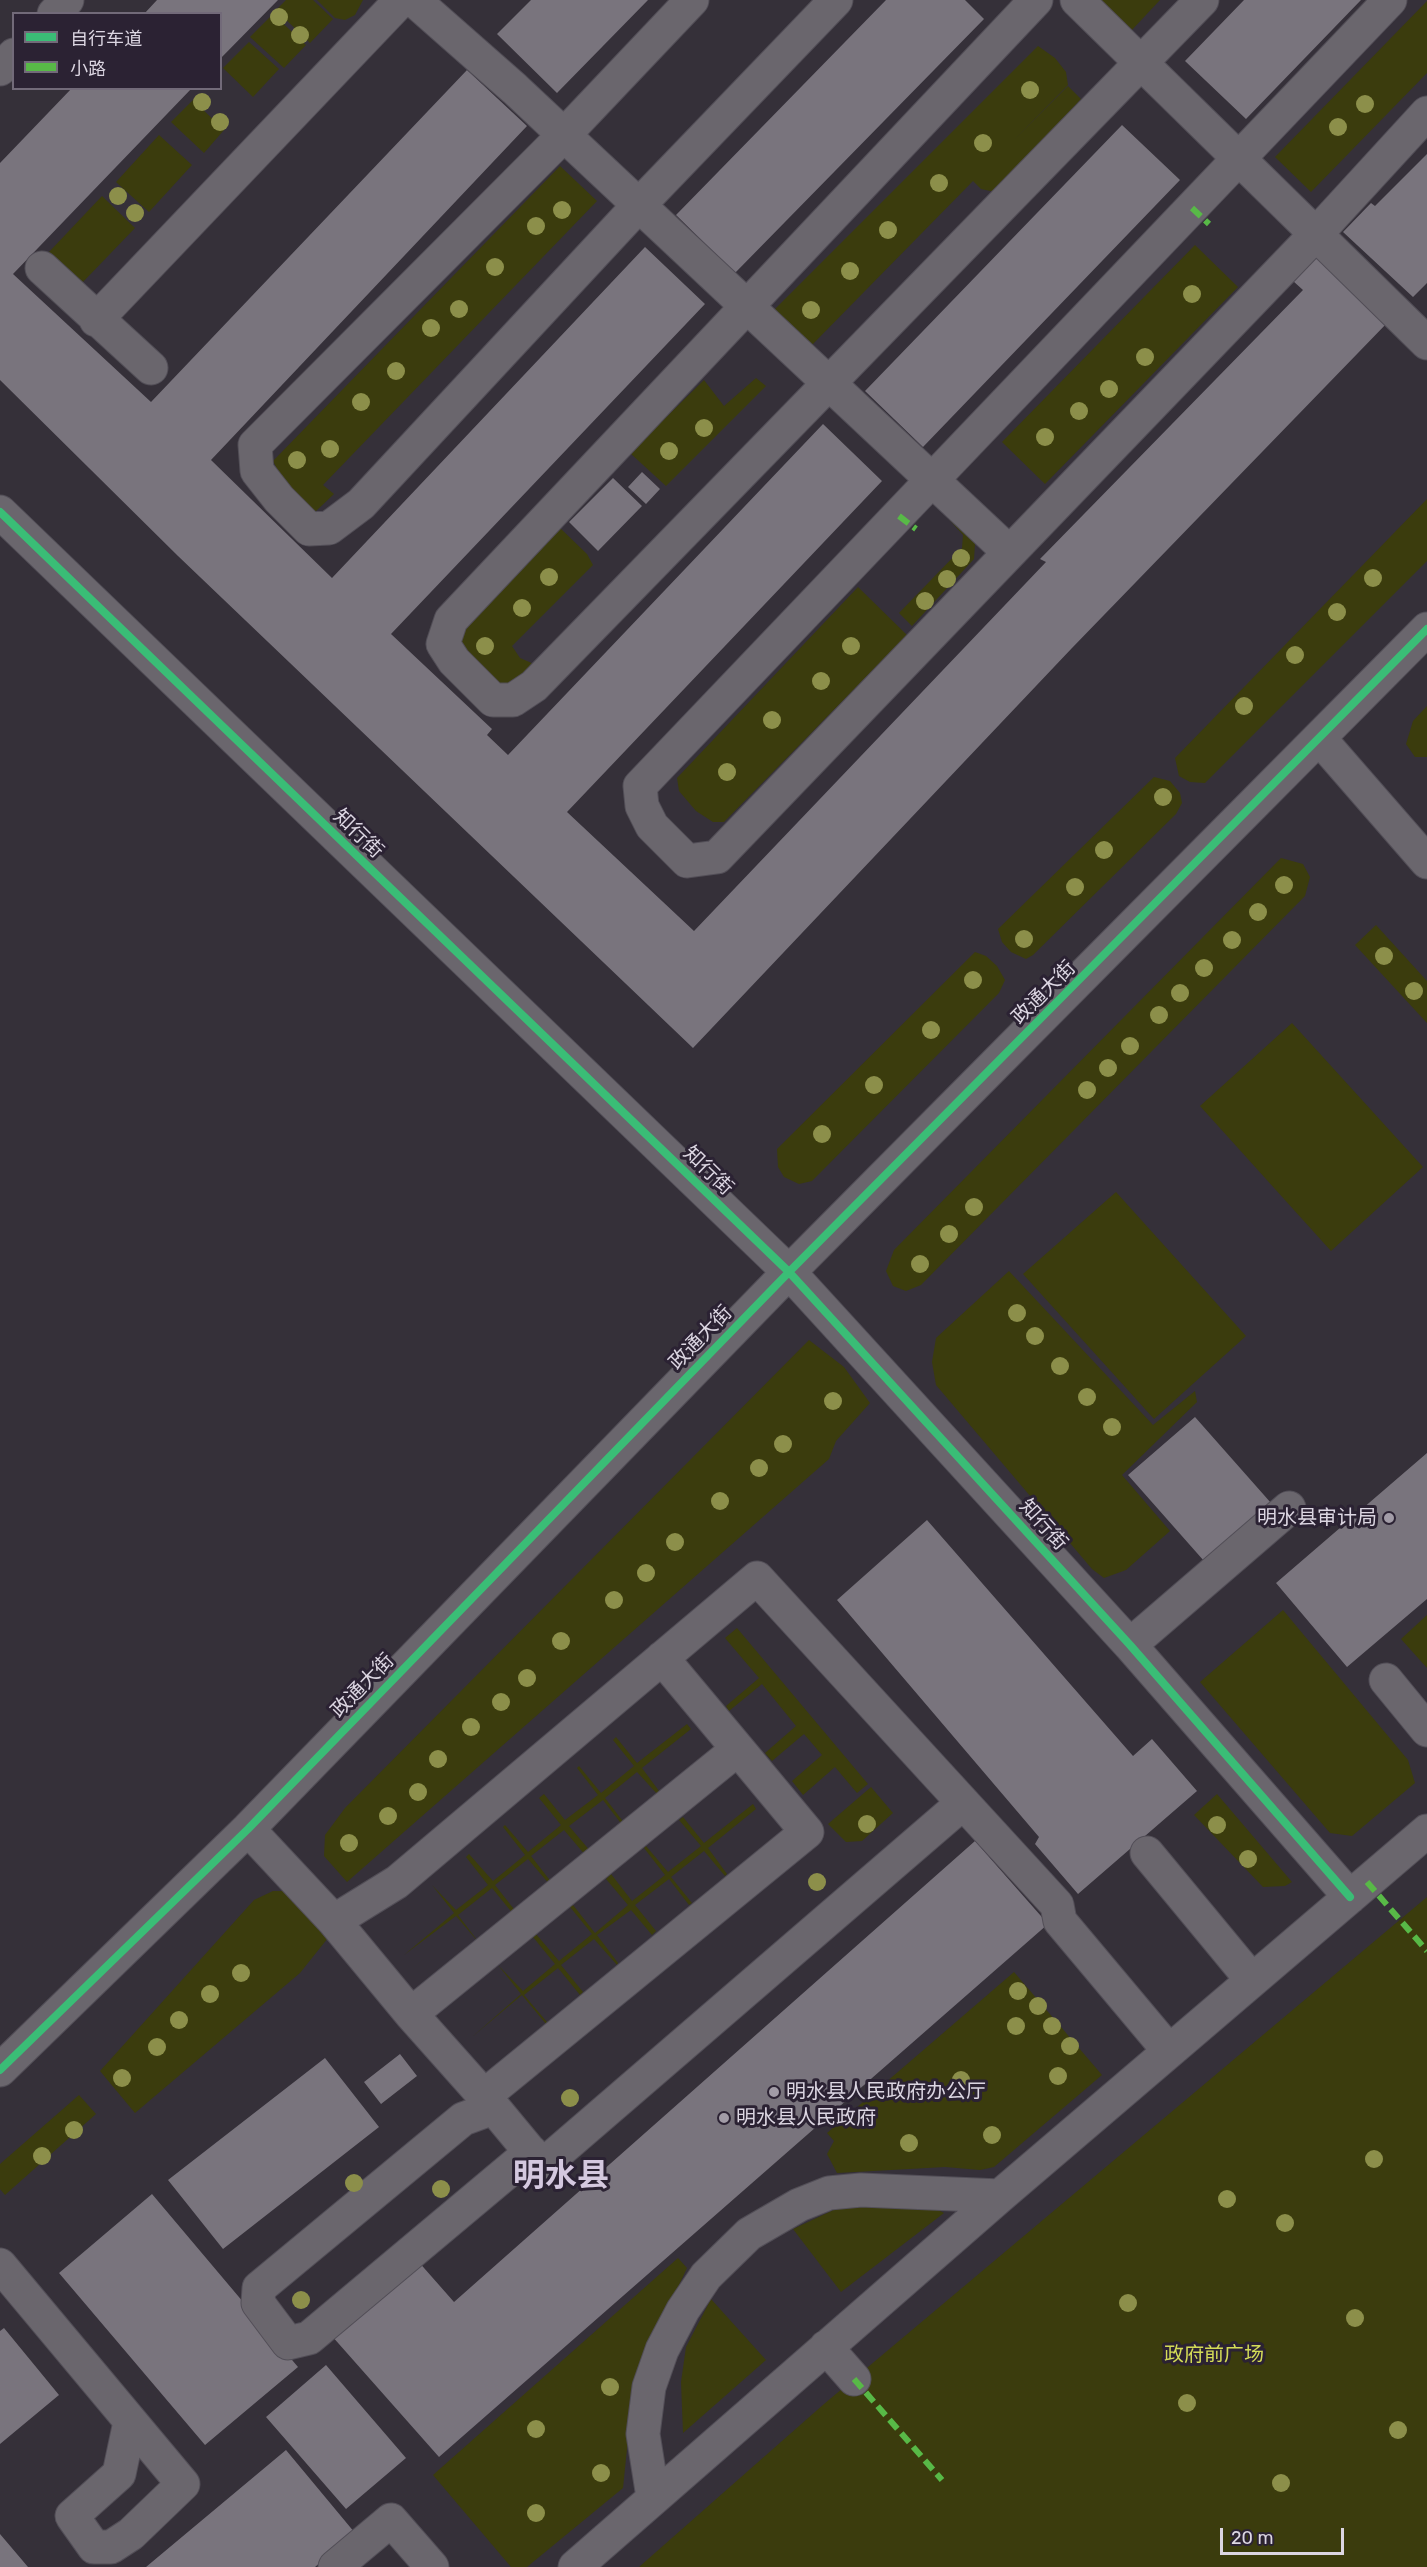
<!DOCTYPE html>
<meta charset="utf-8">
<style>
body{margin:0}
#map{position:relative;width:1427px;height:2567px;overflow:hidden;background:#353039;font-family:Rubik,"Noto Sans SC",sans-serif}
canvas{display:block}
.legend{position:absolute;left:12px;top:12px;width:210px;height:78px;box-sizing:border-box;background:#2b2233;border:2px solid #726a79;margin:0;padding:8px 10px;list-style:none;font-size:18px;color:#dcd6e2}
.legend li{display:flex;align-items:center;gap:12px;height:30px}
.legend b{width:30px;border:2px solid #726a79}
.scale{position:absolute;left:1220px;top:2528px;width:124px;height:27px;box-sizing:border-box;border:3px solid #dcd6e2;border-top:0;padding-left:8px;font-size:18px;line-height:21px;white-space:nowrap;color:#dcd6e2;-webkit-text-stroke:4px #2b2233;paint-order:stroke}
</style>
<div id="map">
<canvas width="1427" height="2567"></canvas>
<ul class="legend">
<li><b style="height:8px;background:#3abd76"></b>自行车道</li>
<li><b style="height:8px;background:#58b947"></b>小路</li>
</ul>
<div class="scale">20 m</div>
</div>
<script>
const c = document.querySelector('canvas').getContext('2d');
c.lineJoin = 'round';
function paint(path, color) {
  c.fillStyle = color;
  c.fill(path, 'evenodd');
}
function poly(rows) {
  const path = new Path2D();
  for (const r of rows) {
    path.moveTo(r[0], r[1]);
    for (let i = 2; i < r.length; i += 2) path.lineTo(r[i], r[i + 1]);
  }
  return path;
}
function stroke(path, color, width, dash) {
  c.strokeStyle = color;
  c.lineWidth = width;
  c.lineCap = dash ? 'butt' : 'round';
  c.setLineDash(dash || []);
  c.stroke(path);
}
function write(font, color, halo, rows, align = 'center') {
  c.font = font + ' Rubik,"Noto Sans SC",sans-serif';
  c.lineWidth = 6;
  c.setLineDash([]);
  c.textBaseline = 'middle';
  c.strokeStyle = halo;
  c.fillStyle = color;
  for (const [text, x, y, turn = 0] of rows) {
    c.save();
    c.translate(x, y);
    c.rotate((+turn || 0) * Math.PI / 180);
    c.textAlign = isNaN(turn) ? turn : align;
    if (halo) c.strokeText(text, 0, 0);
    c.fillText(text, 0, 0);
    c.restore();
  }
}
paint(poly([
 [286,0,313,0,333,19,310,43,276,10],
 [317,0,363,0,355,15,345,20,335,18],
 [1101,0,1160,0,1131,31],
 [1427,1,1427,73,1311,192,1275,157],
 [273,14,306,45,284,68,250,37],
 [249,42,279,69,253,97,223,68],
 [1038,46,1055,58,1066,72,1068,85,1014,140,1068,86,1081,99,995,192,981,189,973,181,809,348,773,311],
 [193,100,224,130,204,153,171,122],
 [159,135,192,165,149,212,116,182],
 [560,166,597,201,323,485,334,494,315,512,287,488,273,461],
 [102,196,135,228,82,283,49,252],
 [1195,245,1238,287,1045,484,1002,442],
 [756,378,766,386,666,486,630,453,704,380,724,406],
 [1427,499,1427,561,1205,783,1190,782,1179,776,1175,758],
 [938,507,970,532,975,544,974,559,912,626,899,613,962,548,963,535],
 [559,527,587,554,593,565,512,646,520,658,534,664,506,687,488,685,461,651,457,633],
 [858,587,907,635,724,822,713,822,696,811,679,791,677,778],
 [1427,706,1427,757,1415,757,1406,744,1413,721],
 [1154,777,1170,781,1180,793,1182,803,1176,814,1033,955,1026,959,1011,952,1002,942,998,929],
 [1281,858,1303,864,1310,877,1305,896,921,1285,906,1291,893,1286,886,1271,894,1250],
 [1376,925,1427,981,1427,1023,1355,945],
 [975,952,986,956,997,966,1005,980,999,993,812,1181,799,1184,784,1177,778,1167,777,1149],
 [1292,1023,1423,1167,1331,1251,1200,1106],
 [1116,1192,1246,1336,1154,1419,1023,1274],
 [1009,1271,1153,1425,1195,1391,1197,1402,1122,1475,1170,1531,1126,1570,1104,1578,1092,1569,936,1385,932,1362,936,1338],
 [809,1340,844,1367,870,1403,836,1441,829,1459,347,1882,324,1856,325,1835,345,1808],
 [1283,1610,1408,1760,1415,1783,1352,1836,1330,1833,1200,1682],
 [1427,1615,1427,1668,1401,1639],
 [737,1628,868,1784,857,1793,835,1767,803,1795,792,1781,822,1755,804,1734,772,1761,765,1753,796,1726,762,1684,729,1711,726,1706,759,1678,725,1638],
 [687,1724,691,1729,642,1768,662,1795,659,1796,637,1772,605,1798,625,1824,623,1826,603,1800,569,1826,591,1852,586,1856,564,1830,531,1856,552,1883,550,1885,528,1859,495,1885,517,1913,514,1915,492,1888,458,1915,480,1944,456,1916,404,1955,454,1913,432,1885,456,1910,488,1885,466,1857,469,1854,493,1881,525,1855,503,1827,505,1825,528,1852,561,1825,539,1798,544,1794,565,1820,598,1795,577,1768,579,1766,601,1793,634,1766,613,1740,616,1737,637,1763],
 [871,1787,893,1813,862,1841,846,1842,828,1824],
 [1217,1794,1292,1882,1285,1886,1263,1887,1194,1815],
 [753,1804,756,1809,708,1848,727,1874,725,1876,704,1851,671,1877,692,1903,689,1905,669,1879,635,1905,656,1931,652,1935,631,1910,597,1935,618,1963,617,1965,594,1939,561,1965,583,1992,580,1995,558,1968,524,1995,547,2022,546,2024,522,1995,472,2037,521,1994,498,1965,523,1991,555,1964,533,1937,536,1934,559,1961,592,1934,570,1907,573,1905,595,1933,628,1905,606,1879,611,1874,632,1901,665,1875,644,1848,646,1846,668,1872,701,1846,679,1820,683,1817,704,1843],
 [273,1891,286,1891,328,1938,300,1973,135,2113,100,2071,254,1900],
 [1427,1897,1427,2567,639,2567,824,2404],
 [1014,1972,1102,2075,994,2167,980,2170,945,2167,837,2173,827,2154,834,2141,827,2133],
 [79,2095,96,2114,5,2195,0,2189,0,2164],
 [925,2203,944,2213,841,2292,793,2229,840,2207],
 [678,2258,687,2268,653,2340,627,2449,623,2488,527,2567,511,2567,433,2475],
 [711,2299,766,2360,683,2433,681,2382,686,2347]
]), '#3b3c0d');
paint(poly([
 [157,0,278,0,220,59,220,14,144,14],
 [531,0,648,0,557,93,497,34],
 [886,0,965,0,984,19,735,273,676,215],
 [1244,0,1361,0,1246,119,1185,61],
 [467,70,527,126,211,460,332,578,645,247,705,304,391,634,492,729,487,735,508,755,823,424,882,481,567,812,694,931,1046,562,1040,559,1303,290,1293,281,1319,254,1389,321,1072,648,693,1048,178,556,0,380,0,163,72,88,192,88,13,274,151,402],
 [1122,125,1180,180,923,447,865,391],
 [1427,154,1427,283,1413,297,1343,232,1371,203,1375,206],
 [642,472,660,489,646,504,628,487],
 [613,478,642,506,598,551,569,522],
 [1195,1417,1271,1503,1204,1561,1128,1475],
 [1427,1453,1427,1599,1347,1667,1276,1583],
 [927,1520,1133,1756,1152,1739,1197,1791,1078,1894,1035,1844,1039,1837,837,1600],
 [975,1841,1048,1924,439,2457,331,2335,417,2260,454,2302],
 [400,2054,417,2076,381,2104,364,2082],
 [325,2058,379,2127,223,2249,168,2180],
 [152,2194,298,2367,205,2445,59,2273],
 [4,2328,59,2395,0,2444,0,2331],
 [326,2365,406,2458,346,2509,266,2417],
 [286,2450,355,2533,315,2567,146,2567],
 [0,2534,28,2567,0,2567]
]), '#79747d');
const minor = poly([
 [414,0,515,89,1009,552],
 [692,0,564,135,255,445,257,471,279,499,309,529,329,528,361,504,639,205,836,0],
 [1036,0,451,620,443,644,454,661,493,700,513,700,534,686,1202,0],
 [1077,0,1427,343],
 [1390,0,640,786,642,806,652,826,687,861,717,857,1316,234,1427,113],
 [54,14,67,0],
 [0,69,14,55],
 [42,268,151,368],
 [96,320,401,0],
 [0,512,789,1272,1130,1645,1350,1897],
 [1320,739,1427,862],
 [1130,1645,1289,1508],
 [1386,1680,1427,1730],
 [248,1829,334,1921,397,1882,757,1578,1057,1905,1060,1921,1169,2051],
 [1147,1853,1252,1980],
 [334,1921,411,2014,738,1749,662,1658],
 [411,2014,484,2096,807,1832,738,1749],
 [0,2070,248,1829,789,1272,1427,629],
 [484,2096,542,2166,963,1803],
 [493,2108,463,2119,259,2288,258,2303,288,2343,309,2338,531,2152],
 [0,2265,183,2484,131,2534,111,2547,94,2547,72,2516,119,2474,130,2422],
 [826,2347,854,2379],
 [653,2497,643,2434,649,2387,662,2350,683,2310,706,2276,749,2234,799,2205,829,2193,861,2190,1000,2196],
 [335,2567,391,2520,432,2567],
 [575,2567,1000,2196,1427,1831]
]);
stroke(minor, '#524e57', 35);
stroke(minor, '#6a666d', 33);
stroke(poly([
 [1192,208,1209,224],
 [899,516,916,529],
 [1367,1882,1427,1951],
 [854,2379,942,2480]
]), '#58b947', 6, [12, 6]);
stroke(poly([
 [0,512,789,1272,1130,1645,1350,1897],
 [0,2070,248,1829,789,1272,1427,629]
]), '#3abd76', 8);
c.fillStyle = '#8c8f4a';
for (const [x, y] of [
 [279,17],
 [300,35],
 [1030,90],
 [202,102],
 [1365,104],
 [220,122],
 [1338,127],
 [983,143],
 [939,183],
 [118,196],
 [562,210],
 [135,213],
 [536,226],
 [888,230],
 [495,267],
 [850,271],
 [1192,294],
 [459,309],
 [811,310],
 [431,328],
 [1145,357],
 [396,371],
 [1109,389],
 [361,402],
 [1079,411],
 [704,428],
 [1045,437],
 [330,449],
 [669,451],
 [297,460],
 [961,558],
 [549,577],
 [1373,578],
 [947,579],
 [925,601],
 [522,608],
 [1337,612],
 [485,646],
 [851,646],
 [1295,655],
 [821,681],
 [1244,706],
 [772,720],
 [727,772],
 [1163,797],
 [1104,850],
 [1284,885],
 [1075,887],
 [1258,912],
 [1024,939],
 [1232,940],
 [1384,956],
 [1204,968],
 [973,980],
 [1414,991],
 [1180,993],
 [1159,1015],
 [931,1030],
 [1130,1046],
 [1108,1068],
 [874,1085],
 [1087,1090],
 [822,1134],
 [974,1207],
 [949,1234],
 [920,1264],
 [1017,1313],
 [1035,1336],
 [1060,1366],
 [1087,1397],
 [833,1401],
 [1112,1427],
 [783,1444],
 [759,1468],
 [720,1501],
 [675,1542],
 [646,1573],
 [614,1600],
 [561,1641],
 [527,1678],
 [501,1702],
 [471,1727],
 [438,1759],
 [418,1792],
 [388,1816],
 [867,1824],
 [1217,1825],
 [349,1843],
 [1248,1859],
 [817,1882],
 [241,1973],
 [1018,1991],
 [210,1994],
 [1038,2006],
 [179,2020],
 [1016,2026],
 [1052,2026],
 [1070,2046],
 [157,2047],
 [1058,2076],
 [122,2078],
 [961,2080],
 [570,2098],
 [74,2130],
 [992,2135],
 [909,2143],
 [42,2156],
 [1374,2159],
 [354,2183],
 [441,2189],
 [1227,2199],
 [1285,2223],
 [301,2300],
 [1128,2303],
 [1355,2318],
 [610,2387],
 [1187,2403],
 [536,2429],
 [1398,2430],
 [601,2473],
 [1281,2483],
 [536,2513]
]) {
  c.beginPath();
  c.arc(x, y, 9, 0, 2 * Math.PI);
  c.fill();
}
for (const [x, y, r, color] of [
 [1389,1518,6,"#a29ca7"],
 [774,2092,6,"#a29ca7"],
 [724,2118,6,"#a29ca7"]
]) {
  const dot = new Path2D();
  dot.arc(x, y, r, 0, 2 * Math.PI);
  c.fillStyle = color;
  c.fill(dot);
  stroke(dot, '#2b2233', 2);
}
write('20px', '#dcd6e2', '#2b2233', [
 ["知行街",358,834,44],
 ["政通大街",1044,993,-45],
 ["知行街",708,1171,44],
 ["政通大街",701,1338,-46],
 ["知行街",1043,1525,48],
 ["政通大街",363,1686,-46]
]);
write('20px', '#dcd6e2', '#2b2233', [
 ["明水县审计局",1377,1518,"right"],
 ["明水县人民政府办公厅",786,2092],
 ["明水县人民政府",736,2118]
], 'left');
write('20px', '#d4dc57', '#2b2233', [
 ["政府前广场",1214,2355]
]);
write('bold 32px', '#d4c8df', '#2b2233', [
 ["明水县",561,2177]
]);
</script>
